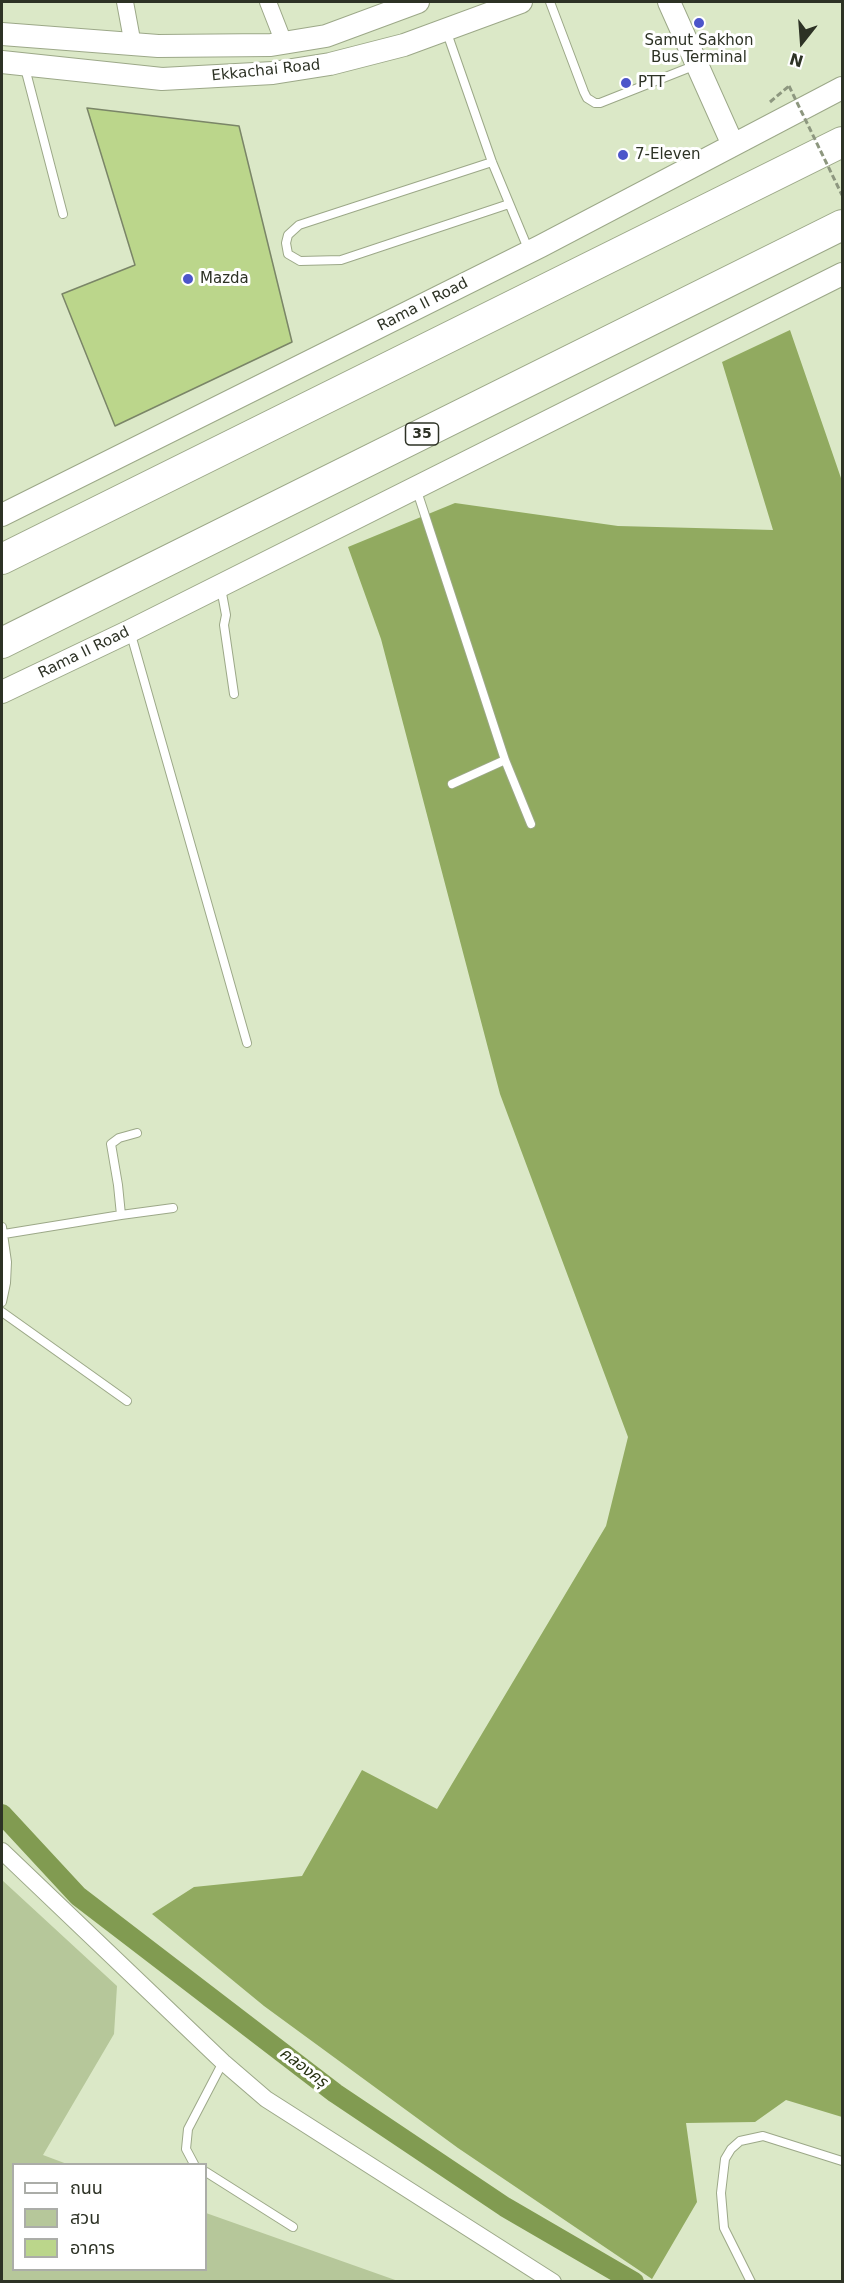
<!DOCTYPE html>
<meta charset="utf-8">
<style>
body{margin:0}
#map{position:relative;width:844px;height:2283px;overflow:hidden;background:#dbe8c7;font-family:"DejaVu Sans","Noto Sans Thai",sans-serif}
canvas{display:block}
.frame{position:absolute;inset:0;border:3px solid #2d3225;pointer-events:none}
.legend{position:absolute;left:12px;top:2163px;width:195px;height:108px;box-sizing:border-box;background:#fff;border:2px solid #abada8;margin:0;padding:8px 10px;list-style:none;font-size:18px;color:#2d3225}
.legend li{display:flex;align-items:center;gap:12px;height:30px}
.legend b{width:30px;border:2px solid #abada8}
.north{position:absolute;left:772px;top:12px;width:60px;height:60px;-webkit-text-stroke:4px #fff;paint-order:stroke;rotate:197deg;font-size:16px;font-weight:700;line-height:24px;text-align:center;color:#2d3225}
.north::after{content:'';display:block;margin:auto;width:21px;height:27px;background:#2d3225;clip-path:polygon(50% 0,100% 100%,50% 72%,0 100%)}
</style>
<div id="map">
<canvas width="844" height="2283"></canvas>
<div class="frame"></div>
<ul class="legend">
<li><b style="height:8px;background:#fff"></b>ถนน</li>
<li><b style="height:16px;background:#b6c79a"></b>สวน</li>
<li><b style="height:16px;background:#bbd68b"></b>อาคาร</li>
</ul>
<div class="north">N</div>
</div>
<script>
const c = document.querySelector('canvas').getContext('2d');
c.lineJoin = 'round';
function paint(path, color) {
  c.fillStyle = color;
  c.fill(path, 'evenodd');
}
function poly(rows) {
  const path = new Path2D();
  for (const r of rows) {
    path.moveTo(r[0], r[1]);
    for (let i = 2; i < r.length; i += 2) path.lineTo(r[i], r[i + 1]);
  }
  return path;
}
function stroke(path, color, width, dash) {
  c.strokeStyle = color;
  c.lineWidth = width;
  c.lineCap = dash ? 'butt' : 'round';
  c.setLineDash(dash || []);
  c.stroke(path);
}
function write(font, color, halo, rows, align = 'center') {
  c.font = font + ' "DejaVu Sans","Noto Sans Thai",sans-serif';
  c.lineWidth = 6;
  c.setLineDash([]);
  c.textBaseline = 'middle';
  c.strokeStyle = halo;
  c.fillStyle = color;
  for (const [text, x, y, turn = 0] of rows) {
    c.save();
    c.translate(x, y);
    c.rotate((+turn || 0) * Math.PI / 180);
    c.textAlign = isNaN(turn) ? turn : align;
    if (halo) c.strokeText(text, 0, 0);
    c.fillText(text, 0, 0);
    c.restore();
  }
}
paint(poly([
 [2,1880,117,1986,114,2034,43,2155,67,2164,14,2164,14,2270,206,2270,206,2213,398,2281,2,2281]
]), '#b6c79a');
paint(poly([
 [790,330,842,481,842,2117,786,2100,755,2122,686,2123,697,2202,652,2279,458,2148,264,2006,152,1914,194,1887,302,1876,362,1770,437,1809,606,1526,628,1437,500,1094,381,639,348,547,455,503,618,526,773,530,722,362]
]), '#91aa60');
stroke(poly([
 [2,1814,78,1896,335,2093,505,2207,634,2282]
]), '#819b51', 20);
const building = poly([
 [87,108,239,126,292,342,115,426,62,294,135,265,87,108]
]);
paint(building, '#bbd68b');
stroke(building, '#7a8567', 1.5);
const lane = poly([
 [550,2,584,92,587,98,595,103,600,103,696,65],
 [446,30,492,162,529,251],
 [25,68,63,214],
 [492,162,299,225,288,235,286,243,288,254,300,261,341,260,509,204],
 [416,488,505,760,531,824],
 [221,588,226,615,224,625,234,694],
 [130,631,247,1043],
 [452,784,505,760],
 [121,1215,173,1208],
 [2,1227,7,1262,6,1283,2,1302],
 [4,1234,121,1215,118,1185,111,1144,119,1138,137,1133],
 [2,1312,127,1401],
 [194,2164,186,2149,188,2129,223,2062],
 [206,2172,293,2227],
 [751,2282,724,2228,721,2193,725,2159,731,2149,740,2141,763,2136,842,2161]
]);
const street = poly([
 [125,2,133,45],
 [268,2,284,43],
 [2,1851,223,2062,266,2099,553,2282]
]);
const secondary = poly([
 [669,2,733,145],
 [2,34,158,46,271,45,326,36,418,2],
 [2,62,162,79,273,73,330,64,404,45,521,2],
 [2,515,541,246,842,88],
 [2,692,130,631,842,274]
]);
const highway = poly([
 [2,559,842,142],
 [2,643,842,225]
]);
stroke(lane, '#9ca888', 10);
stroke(street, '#9ca888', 18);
stroke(secondary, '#9ca888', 24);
stroke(highway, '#9ca888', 32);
stroke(poly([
 [770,102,789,86]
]), '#8d977f', 3, [6, 3]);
stroke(lane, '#fff', 8);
stroke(street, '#fff', 16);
stroke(secondary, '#fff', 22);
stroke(highway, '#fff', 30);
stroke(poly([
 [789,86,842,195]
]), '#8d977f', 3, [6, 3]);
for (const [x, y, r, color] of [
 [699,23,6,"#4c55ca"],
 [626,83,6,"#4c55ca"],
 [623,155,6,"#4c55ca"],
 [188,279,6,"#4c55ca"]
]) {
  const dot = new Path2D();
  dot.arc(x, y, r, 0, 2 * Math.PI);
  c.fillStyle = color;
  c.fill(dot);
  stroke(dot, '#fff', 2);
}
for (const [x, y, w] of [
 [422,434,33]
]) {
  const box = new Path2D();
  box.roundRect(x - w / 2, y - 11, w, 22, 4.5);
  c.fillStyle = '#fff';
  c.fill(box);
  stroke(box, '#2d3225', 1.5);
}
write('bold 14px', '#2d3225', null, [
 ["35",422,434]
]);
write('15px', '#2d3225', '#fff', [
 ["Samut Sakhon",699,41,"center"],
 ["Bus Terminal",699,58,"center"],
 ["PTT",638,83],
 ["7-Eleven",635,155],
 ["Mazda",200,279]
], 'left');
write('15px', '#2d3225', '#fff', [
 ["Ekkachai Road",266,71,-6],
 ["Rama II Road",423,305,-27],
 ["Rama II Road",84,653,-26]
]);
write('italic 16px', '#283212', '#fff', [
 ["คลองครุ",303,2068,37]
]);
</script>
